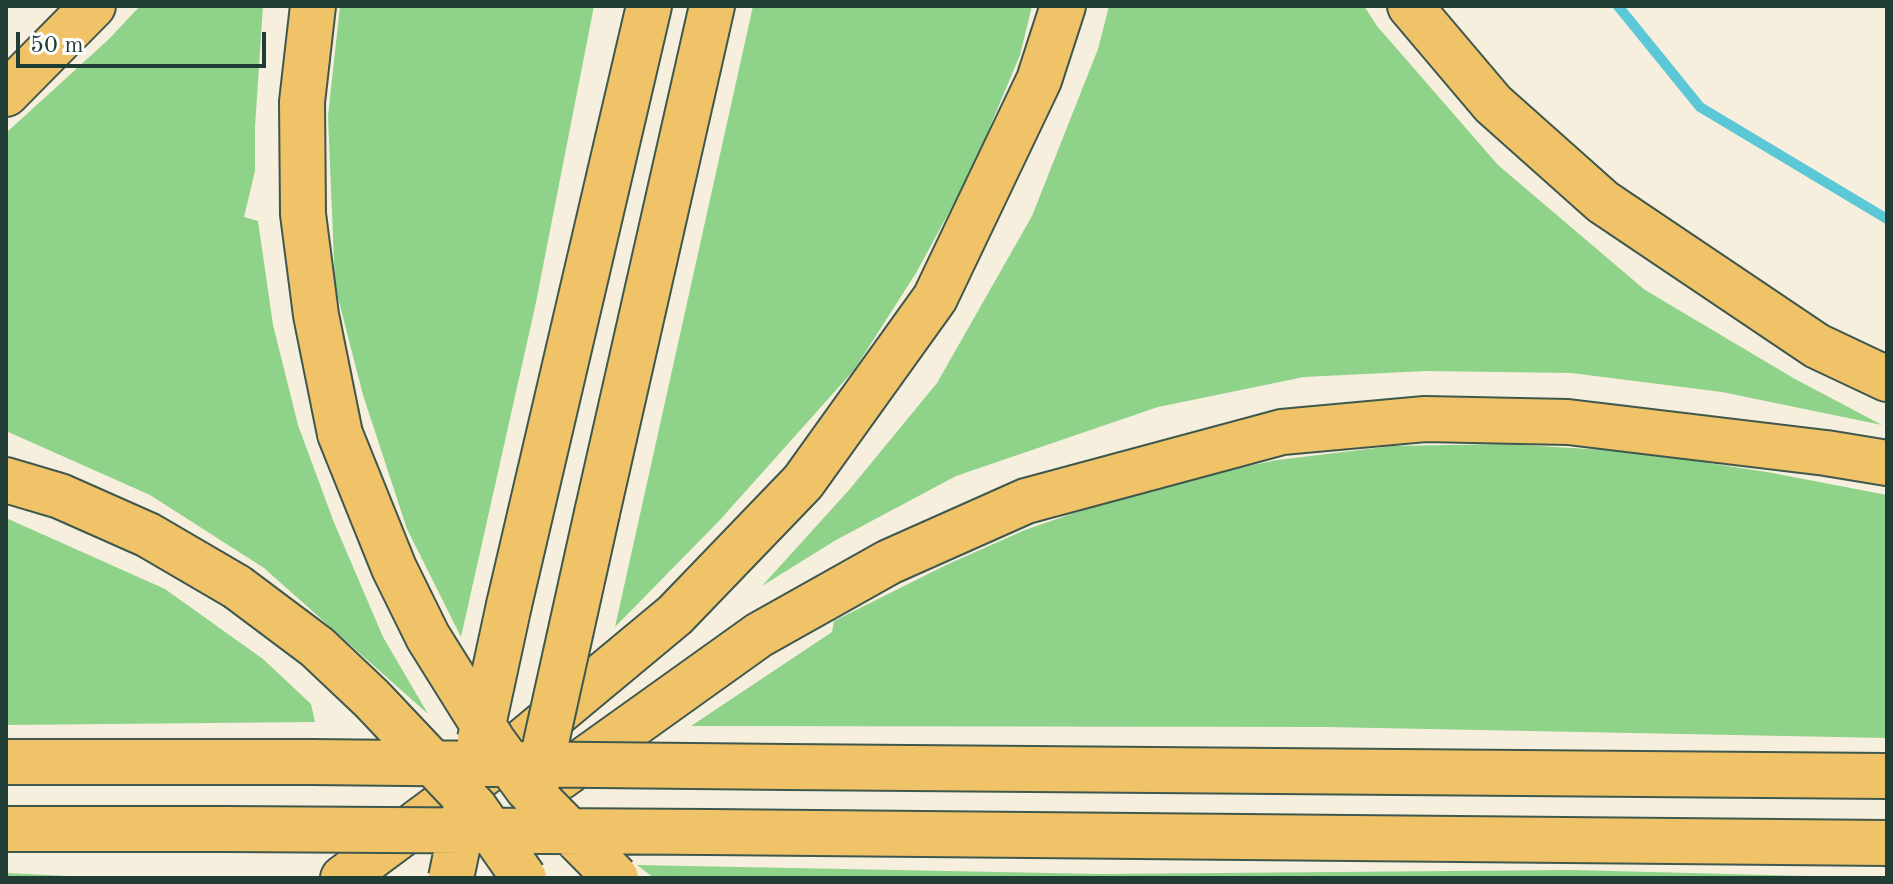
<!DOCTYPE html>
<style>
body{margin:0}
#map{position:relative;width:1893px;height:884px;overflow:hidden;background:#f6efdd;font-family:"Old Standard TT",serif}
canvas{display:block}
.frame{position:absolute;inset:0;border:8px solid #1f3d34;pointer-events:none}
.scale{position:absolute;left:16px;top:32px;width:250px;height:36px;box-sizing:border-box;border:4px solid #1f3d34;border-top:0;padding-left:10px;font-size:24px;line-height:28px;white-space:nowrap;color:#1f3d34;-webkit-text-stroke:6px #fff;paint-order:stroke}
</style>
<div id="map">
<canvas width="1893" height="884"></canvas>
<div class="frame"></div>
<div class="scale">50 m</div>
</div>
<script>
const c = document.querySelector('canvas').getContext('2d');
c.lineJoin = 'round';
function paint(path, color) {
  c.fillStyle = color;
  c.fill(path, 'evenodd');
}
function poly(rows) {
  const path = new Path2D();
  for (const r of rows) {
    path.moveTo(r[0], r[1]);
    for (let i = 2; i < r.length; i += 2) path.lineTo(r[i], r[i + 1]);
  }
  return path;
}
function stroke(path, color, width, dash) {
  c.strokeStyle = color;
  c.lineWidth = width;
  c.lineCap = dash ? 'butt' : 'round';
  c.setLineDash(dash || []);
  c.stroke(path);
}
paint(poly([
 [140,6,263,6,255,127,255,171,244,217,258,221,273,325,298,425,333,520,383,637,428,714,264,568,150,495,6,431,6,133,109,39],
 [340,6,594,6,535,307,461,637,407,529,363,395,335,286,328,116],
 [753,6,1032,6,1020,55,971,172,916,273,854,370,719,521,615,627],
 [1109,6,1364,6,1377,26,1498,165,1645,290,1795,379,1882,425,1722,392,1571,373,1426,371,1304,377,1158,407,956,476,836,540,762,586,849,490,937,383,1032,216,1098,49],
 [1507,444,1636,452,1767,472,1887,495,1887,738,1326,727,691,726,832,632,834,621,946,565,1025,530,1152,486,1277,460,1393,446],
 [6,518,165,589,263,659,311,704,315,722,6,725],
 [637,865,1101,874,1572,870,1887,878,654,878],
 [6,873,112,878,6,878]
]), '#8fd28a');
stroke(poly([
 [1618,6,1700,107,1887,219]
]), '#5cc7d6', 10);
const motorway = poly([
 [313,6,302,102,303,214,316,315,340,434],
 [1410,6,1493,104,1603,202,1817,346,1887,379],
 [6,94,93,6],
 [6,480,60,496,148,535,237,587],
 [597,513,712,6],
 [509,605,649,6],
 [6,762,311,762],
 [788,767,1887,776],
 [559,778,759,635,889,562,1026,501,1282,432,1425,419,1568,422,1826,453,1887,463],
 [6,829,226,829],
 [708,832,1887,843],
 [343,878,491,768,675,615,803,482,935,298,1039,80,1063,6]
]);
stroke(motorway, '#3f584d', 48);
stroke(motorway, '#f1c369', 44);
const motorwayBridge = poly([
 [340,434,394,568,428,637,493,741,527,788,616,878],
 [237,587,317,647,372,699,475,808,524,878],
 [480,739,509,605],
 [311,762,788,767],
 [535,792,597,513],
 [226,829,708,832],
 [451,878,467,802]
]);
stroke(motorwayBridge, '#3f584d', 48, []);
stroke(motorwayBridge, '#f1c369', 44);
</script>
